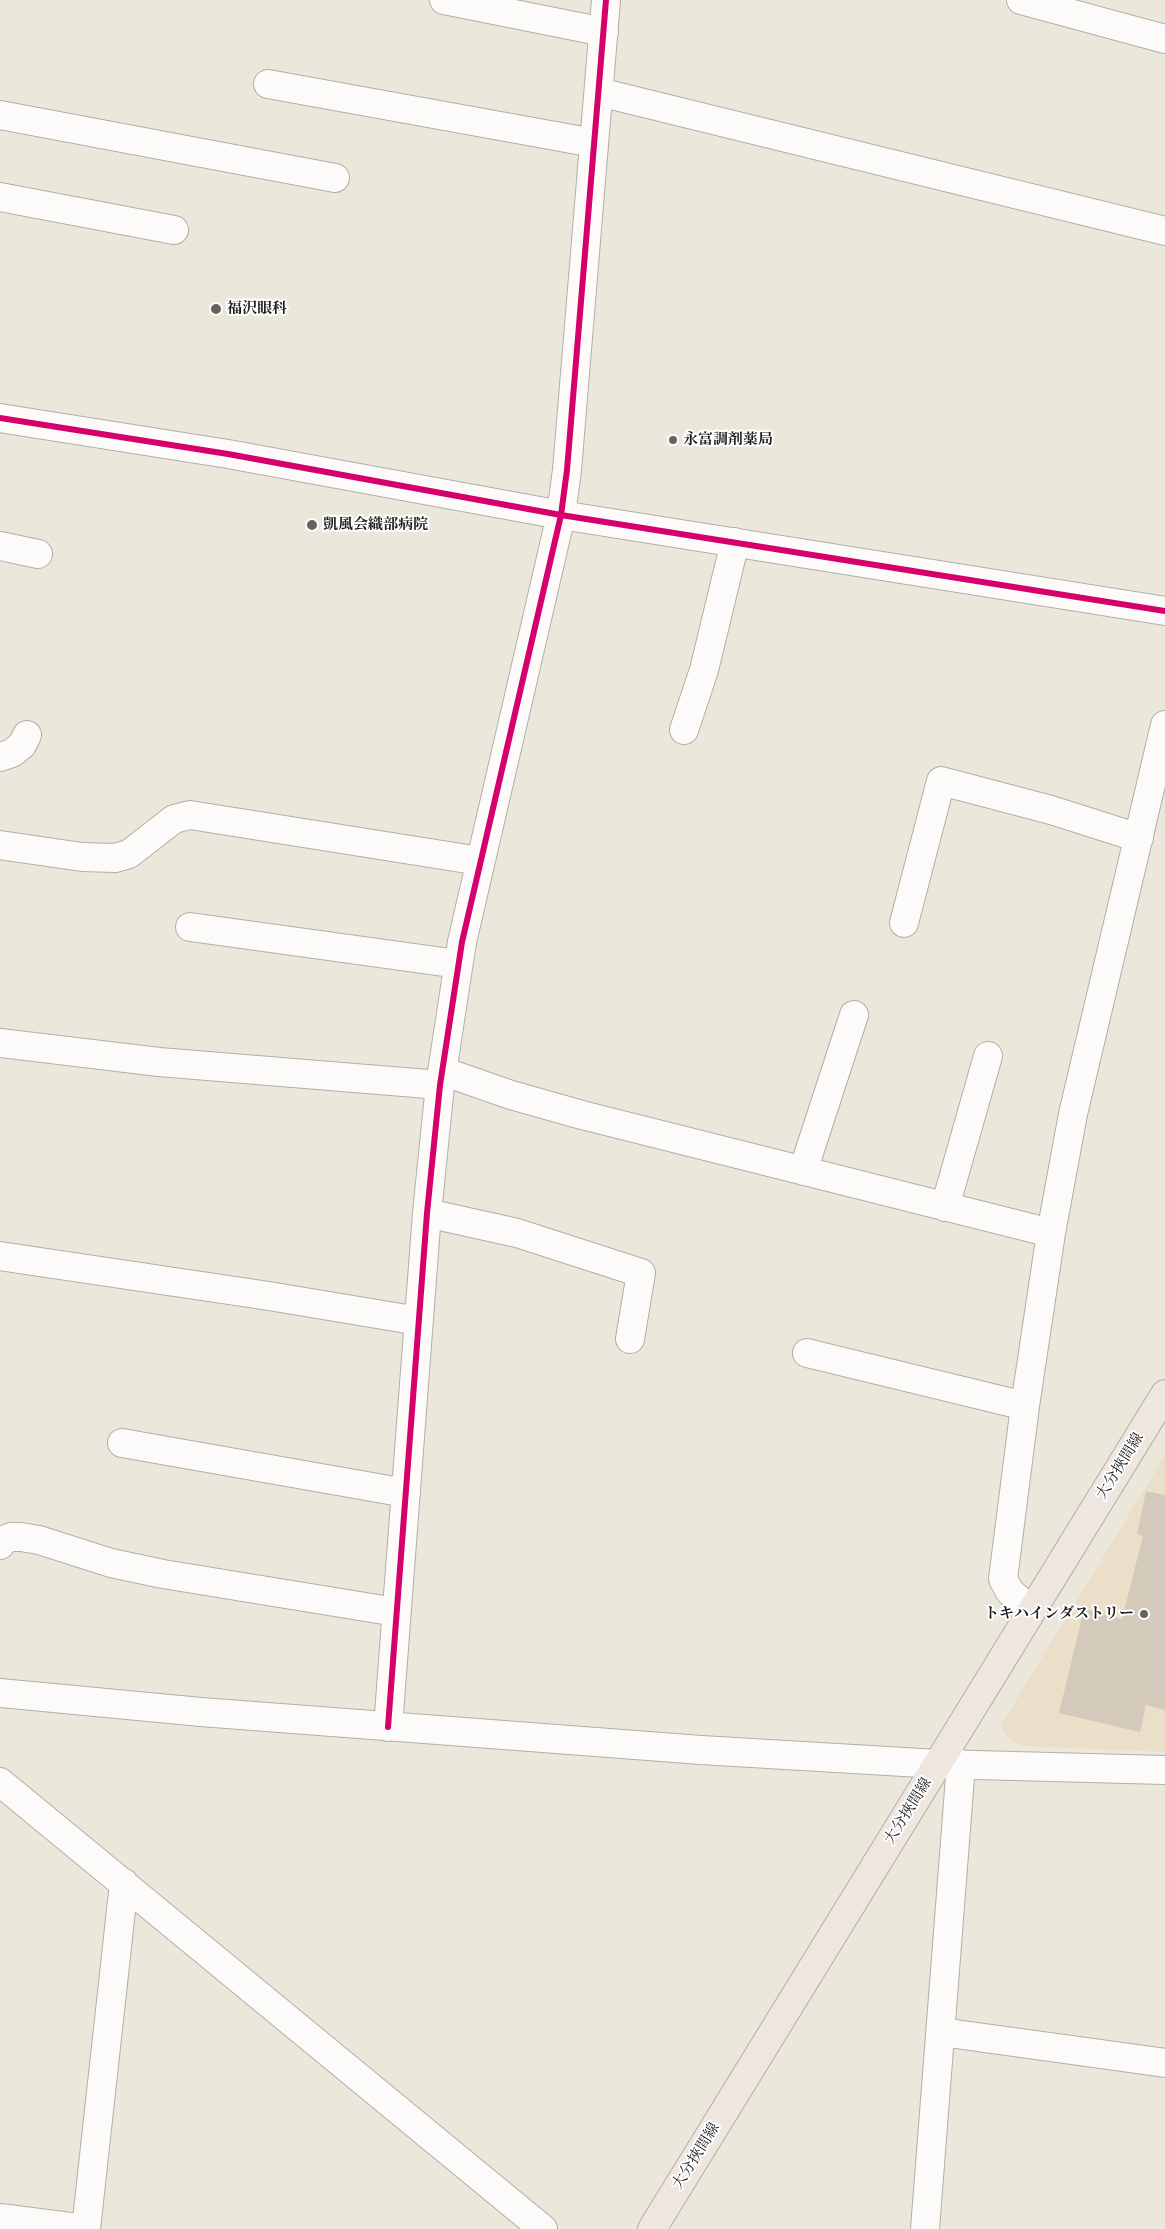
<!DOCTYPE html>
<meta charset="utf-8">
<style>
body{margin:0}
canvas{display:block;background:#ece7db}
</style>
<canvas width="1165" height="2229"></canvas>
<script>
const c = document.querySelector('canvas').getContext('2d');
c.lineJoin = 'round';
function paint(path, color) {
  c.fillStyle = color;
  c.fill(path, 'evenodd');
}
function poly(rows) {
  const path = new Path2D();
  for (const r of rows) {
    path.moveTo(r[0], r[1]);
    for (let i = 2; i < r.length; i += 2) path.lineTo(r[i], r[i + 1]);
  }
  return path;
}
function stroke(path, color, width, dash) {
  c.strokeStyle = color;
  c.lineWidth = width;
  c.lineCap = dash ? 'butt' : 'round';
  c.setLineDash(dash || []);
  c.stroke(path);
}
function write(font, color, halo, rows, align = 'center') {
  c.font = font + ' "Libre Caslon Text","Noto Serif JP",serif';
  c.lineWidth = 4;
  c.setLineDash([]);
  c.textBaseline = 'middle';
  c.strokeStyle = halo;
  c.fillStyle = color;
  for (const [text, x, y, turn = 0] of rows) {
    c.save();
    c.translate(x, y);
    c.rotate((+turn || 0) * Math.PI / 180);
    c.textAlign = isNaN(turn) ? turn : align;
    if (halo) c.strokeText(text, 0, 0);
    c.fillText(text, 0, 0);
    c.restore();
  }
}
paint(poly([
 [1165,1455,1165,1752,1021,1746,1009,1739,1002,1731,1001,1725]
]), '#ebdfc9');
paint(poly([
 [1146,1491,1165,1495,1165,1710,1146,1705,1140,1732,1059,1713,1084,1609,1122,1619,1143,1536,1137,1534]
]), '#d4cabc');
const minor = poly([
 [444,0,604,32],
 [1021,0,1165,39],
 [268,84,594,143],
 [599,92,1165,231],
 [0,115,335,178],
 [0,197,174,230],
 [0,418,228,454,561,515,1165,611],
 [0,546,38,554],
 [684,730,704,670,735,542],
 [0,757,12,753,22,745,27,735],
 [0,845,82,857,115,858,129,854,174,819,190,815,480,861],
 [904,923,941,781,1051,810,1139,838],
 [190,927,458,964],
 [0,1043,159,1062,440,1085],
 [442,1071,511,1095,582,1115,1051,1233],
 [803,1171,854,1015],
 [945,1207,988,1056],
 [427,1213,517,1233,641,1273,630,1339],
 [0,1256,269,1296,419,1321],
 [807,1353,1025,1406],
 [122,1443,406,1493],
 [0,1545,2,1541,11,1537,21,1537,39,1540,111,1563,163,1574,396,1612],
 [1032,1610,1010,1592,1003,1579,1025,1406,1051,1233,1073,1114,1165,725],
 [0,1693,201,1712,701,1750,938,1764,1165,1770],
 [388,1727,427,1213,440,1085,462,942,561,515,567,470,606,0],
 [0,1782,543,2229],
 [941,2032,1165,2063],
 [0,2218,86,2229,124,1883],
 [925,2229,961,1764]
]);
const major = poly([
 [652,2229,1165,1394]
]);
stroke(minor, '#b2afa7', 30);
stroke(major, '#b2afa7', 30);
stroke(minor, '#fcfbfa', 28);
stroke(major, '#efe6df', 28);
stroke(poly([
 [0,418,228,454,561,515,1165,611],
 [388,1727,427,1213,440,1085,462,942,561,515,567,470,606,0]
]), '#d6006c', 6);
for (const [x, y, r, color] of [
 [216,309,6,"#65635f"],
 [673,440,5,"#65635f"],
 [312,525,6,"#65635f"],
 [1144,1614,5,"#65635f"]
]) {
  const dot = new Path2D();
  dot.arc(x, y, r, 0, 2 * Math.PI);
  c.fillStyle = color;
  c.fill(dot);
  stroke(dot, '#fff', 2);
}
write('bold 15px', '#1c1c1c', '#fff', [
 ["福沢眼科",227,309],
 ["永富調剤薬局",683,440],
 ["凱風会織部病院",323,525],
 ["トキハインダストリー",1134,1614,"right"]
], 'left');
write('15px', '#1c1c1c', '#fff', [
 ["大分挾間線",1120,1466,-58],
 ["大分挾間線",908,1811,-58],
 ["大分挾間線",696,2156,-58]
]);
</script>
